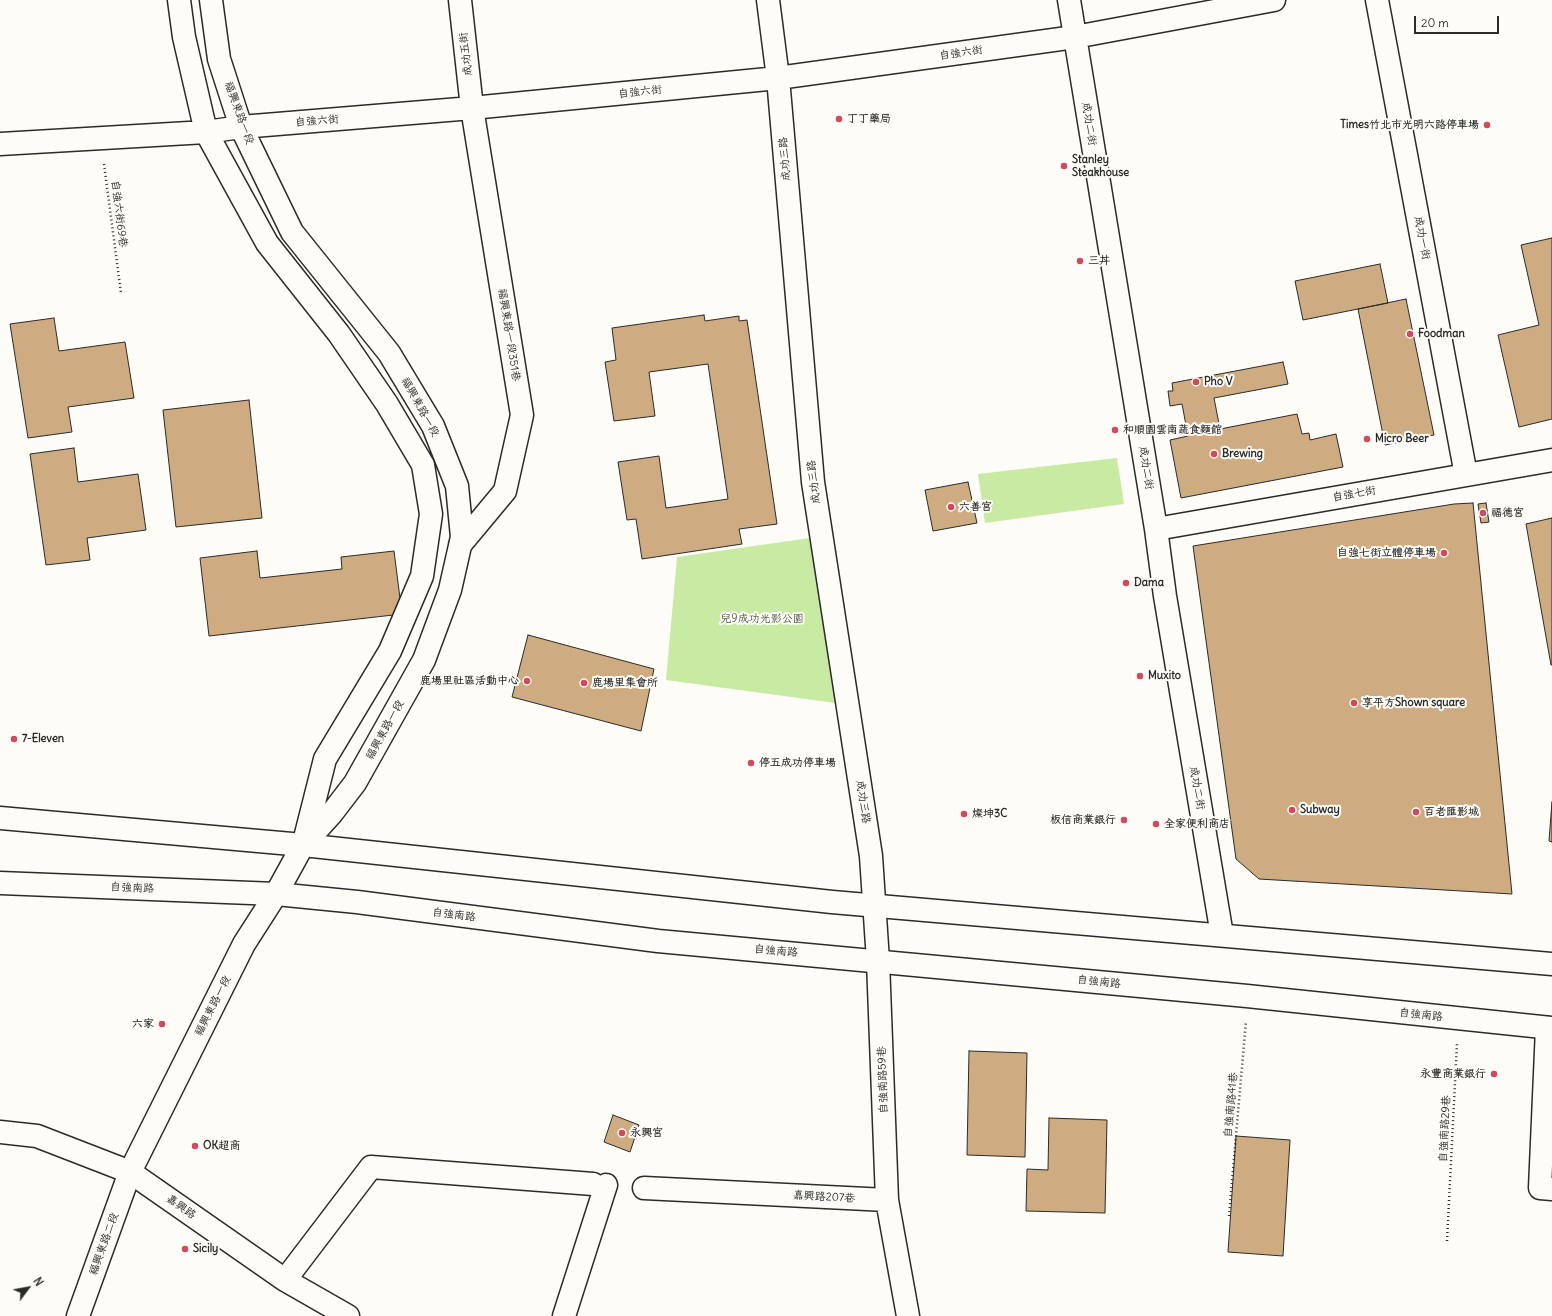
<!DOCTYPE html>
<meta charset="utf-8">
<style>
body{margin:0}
#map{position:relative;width:1552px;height:1316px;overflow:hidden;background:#fdfcf7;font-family:Delius,sans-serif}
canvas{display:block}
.north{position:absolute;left:8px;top:1268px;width:40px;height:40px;-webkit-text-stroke:3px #fdfcf7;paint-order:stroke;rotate:58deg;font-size:11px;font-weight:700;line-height:16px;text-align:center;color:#2b2b2b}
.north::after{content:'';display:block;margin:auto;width:14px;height:18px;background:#2b2b2b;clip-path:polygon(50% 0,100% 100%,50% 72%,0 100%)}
.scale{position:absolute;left:1414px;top:16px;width:85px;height:18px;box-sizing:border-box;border:2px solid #2b2b2b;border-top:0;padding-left:5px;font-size:12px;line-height:14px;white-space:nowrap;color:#2b2b2b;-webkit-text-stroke:3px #fdfcf7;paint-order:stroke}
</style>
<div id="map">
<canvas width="1552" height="1316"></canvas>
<div class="north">N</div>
<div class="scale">20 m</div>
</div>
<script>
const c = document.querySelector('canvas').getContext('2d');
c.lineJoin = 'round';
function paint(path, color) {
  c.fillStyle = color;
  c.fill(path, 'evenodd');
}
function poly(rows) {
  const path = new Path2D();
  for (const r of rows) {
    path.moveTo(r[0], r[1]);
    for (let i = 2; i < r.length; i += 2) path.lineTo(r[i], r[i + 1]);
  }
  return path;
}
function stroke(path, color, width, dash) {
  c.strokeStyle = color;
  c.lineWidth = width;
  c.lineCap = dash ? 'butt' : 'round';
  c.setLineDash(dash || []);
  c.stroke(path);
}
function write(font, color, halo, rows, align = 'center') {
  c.font = font + ' Delius,"LXGW WenKai TC",sans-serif';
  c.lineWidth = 4;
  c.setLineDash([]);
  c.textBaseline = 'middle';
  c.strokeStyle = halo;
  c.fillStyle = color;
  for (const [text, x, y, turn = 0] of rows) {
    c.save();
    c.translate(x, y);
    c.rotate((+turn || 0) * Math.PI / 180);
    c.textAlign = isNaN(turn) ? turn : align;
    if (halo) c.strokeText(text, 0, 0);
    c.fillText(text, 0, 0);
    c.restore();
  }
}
paint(poly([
 [1117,458,1124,504,985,523,978,474],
 [824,536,850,705,666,680,677,557]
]), '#c8eaa3');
const building = poly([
 [1552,238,1552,419,1519,427,1498,335,1539,325,1521,245,1552,238],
 [1380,264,1388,303,1303,320,1295,281,1380,264],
 [1406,299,1434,435,1385,445,1358,309,1406,299],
 [704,315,705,321,739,316,739,321,747,320,777,524,739,529,742,544,642,559,636,519,627,520,618,462,659,456,666,508,728,499,708,364,649,372,655,416,614,421,605,362,616,360,612,328,704,315],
 [54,318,59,351,125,342,134,398,68,407,72,432,28,438,10,324,54,318],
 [1283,362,1288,384,1214,398,1220,429,1297,414,1302,434,1309,433,1310,440,1336,434,1343,467,1181,498,1170,440,1188,436,1182,404,1170,406,1168,391,1173,391,1172,383,1283,362],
 [249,400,262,518,176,527,163,410,249,400],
 [74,448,78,482,138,474,146,530,87,538,90,560,46,565,30,454,74,448],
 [968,482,977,523,933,531,925,490,968,482],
 [1473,503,1512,894,1259,879,1236,859,1193,546,1454,504,1473,503],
 [1486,503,1489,522,1481,523,1478,504,1486,503],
 [1552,518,1552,665,1551,665,1526,524,1552,518],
 [257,551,260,578,342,569,341,557,394,551,402,614,209,636,200,558,257,551],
 [528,635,654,669,641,731,512,697,528,635],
 [1552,802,1552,842,1549,841,1552,802],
 [969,1051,1027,1053,1025,1157,967,1155,969,1051],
 [613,1115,639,1125,630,1152,604,1142,613,1115],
 [1049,1118,1107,1120,1105,1213,1026,1211,1027,1169,1048,1170,1049,1118],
 [1236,1136,1290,1140,1283,1256,1228,1252,1236,1136]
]);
paint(building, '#ceab81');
stroke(building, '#2b2b2b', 1);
const minor = poly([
 [179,0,184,37,206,132,267,243,339,334,387,404,423,465,431,514,422,576,390,651,325,759,304,842],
 [460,0,472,108,522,415,505,491,460,545],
 [768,0,778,78,813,482,871,856,878,961,887,1200,908,1316],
 [1069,0,1156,529,1165,596,1222,935],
 [1377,0,1466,475],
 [0,144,206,132,241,127,472,108,778,78,1075,37,1274,0],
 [1156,529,1552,460],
 [1547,1028,1540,1188,1552,1189],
 [0,1132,37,1136,130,1172,285,1280,348,1316],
 [644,1188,887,1200],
 [285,1280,371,1167,593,1184],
 [78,1316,130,1172,244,944,276,894,303,845,332,813,355,783,424,660,450,590,462,537,457,486,433,426,389,353,292,232,241,127,219,59,211,0],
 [564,1316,606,1185]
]);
const major = poly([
 [0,818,303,845,832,902,1552,964],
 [0,883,276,894,357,902,658,941,1247,996,1552,1028]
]);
stroke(minor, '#2b2b2b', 25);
stroke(major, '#2b2b2b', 25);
stroke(poly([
 [104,164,121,293],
 [1229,1216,1246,1021],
 [1447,1241,1457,1043]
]), '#2b2b2b', 2.5, [1, 3]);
stroke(minor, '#fdfcf7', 22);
stroke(major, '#fdfcf7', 22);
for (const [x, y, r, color] of [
 [839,119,4,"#d1495b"],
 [1487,125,4,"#d1495b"],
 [1064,166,4,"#d1495b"],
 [1080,261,4,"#d1495b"],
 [1410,334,4,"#d1495b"],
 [1196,382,4,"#d1495b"],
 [1115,430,4,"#d1495b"],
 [1367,439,4,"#d1495b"],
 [1214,454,4,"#d1495b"],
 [951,507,4,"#d1495b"],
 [1483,513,4,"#d1495b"],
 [1444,553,4,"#d1495b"],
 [1126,583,4,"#d1495b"],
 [1140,676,4,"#d1495b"],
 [527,681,4,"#d1495b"],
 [584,683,4,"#d1495b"],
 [1354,703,4,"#d1495b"],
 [14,739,4,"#d1495b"],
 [751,763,4,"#d1495b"],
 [1292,810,4,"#d1495b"],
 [1416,812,4,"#d1495b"],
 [964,814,4,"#d1495b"],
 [1124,820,4,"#d1495b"],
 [1156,824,4,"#d1495b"],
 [162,1024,4,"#d1495b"],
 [1494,1074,4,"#d1495b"],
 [622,1133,4,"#d1495b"],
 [195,1146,4,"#d1495b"],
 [185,1249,4,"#d1495b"]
]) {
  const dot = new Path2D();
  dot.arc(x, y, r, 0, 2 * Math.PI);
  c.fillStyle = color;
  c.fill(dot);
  stroke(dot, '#fdfcf7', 1.5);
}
write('11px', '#2b2b2b', '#fdfcf7', [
 ["自強六街",961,53,-8],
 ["成功五街",466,54,-97],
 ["自強六街",640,92,-6],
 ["福興東路一段",239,113,70],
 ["自強六街",317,121,-5],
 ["成功二街",1089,124,81],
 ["成功三路",785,159,-95],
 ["自強六街69巷",119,214,83],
 ["成功一街",1422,238,79],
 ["福興東路一段351巷",509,335,81],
 ["福興東路一段",420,407,61],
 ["成功二街",1146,468,81],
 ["成功三路",814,482,-97],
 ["自強七街",1354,494,-10],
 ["福興東路一段",385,730,-61],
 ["成功二街",1197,788,80],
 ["成功三路",863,802,81],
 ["自強南路",132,888,2],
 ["自強南路",454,915,7],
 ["自強南路",776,951,5],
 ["自強南路",1099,982,6],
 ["福興東路一段",213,1006,-63],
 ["自強南路",1421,1015,6],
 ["自強南路59巷",883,1080,-92],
 ["自強南路41巷",1231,1105,-85],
 ["自強南路29巷",1445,1129,-87],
 ["嘉興路207巷",824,1197,3],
 ["嘉興路",181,1207,35],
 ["福興東路二段",104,1244,-70]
]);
write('bold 11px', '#2b2b2b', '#fdfcf7', [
 ["丁丁藥局",847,119],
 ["Times竹北市光明六路停車場",1479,125,"right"],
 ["Stanley",1072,160],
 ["Steakhouse",1072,173],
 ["三丼",1088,261],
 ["Foodman",1418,334],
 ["Pho V",1204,382],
 ["和順園雲南蔬食麵館",1123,430],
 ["Micro Beer",1375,439],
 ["Brewing",1222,454],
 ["六善宮",959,507],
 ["福德宫",1491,513],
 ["自強七街立體停車場",1436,553,"right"],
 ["Dama",1134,583],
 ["Muxito",1148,676],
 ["鹿場里社區活動中心",519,681,"right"],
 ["鹿場里集會所",592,683],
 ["享平方Shown square",1362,703],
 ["7-Eleven",22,739],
 ["停五成功停車場",759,763],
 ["Subway",1300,810],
 ["百老匯影城",1424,812],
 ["燦坤3C",972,814],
 ["板信商業銀行",1116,820,"right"],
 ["全家便利商店",1164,824],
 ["六家",154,1024,"right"],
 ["永豐商業銀行",1486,1074,"right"],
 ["永興宮",630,1133],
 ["OK超商",203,1146],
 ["Sicily",193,1249]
], 'left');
write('11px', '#525b49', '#fdfcf7', [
 ["兒9成功光影公園",762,619]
]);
</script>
